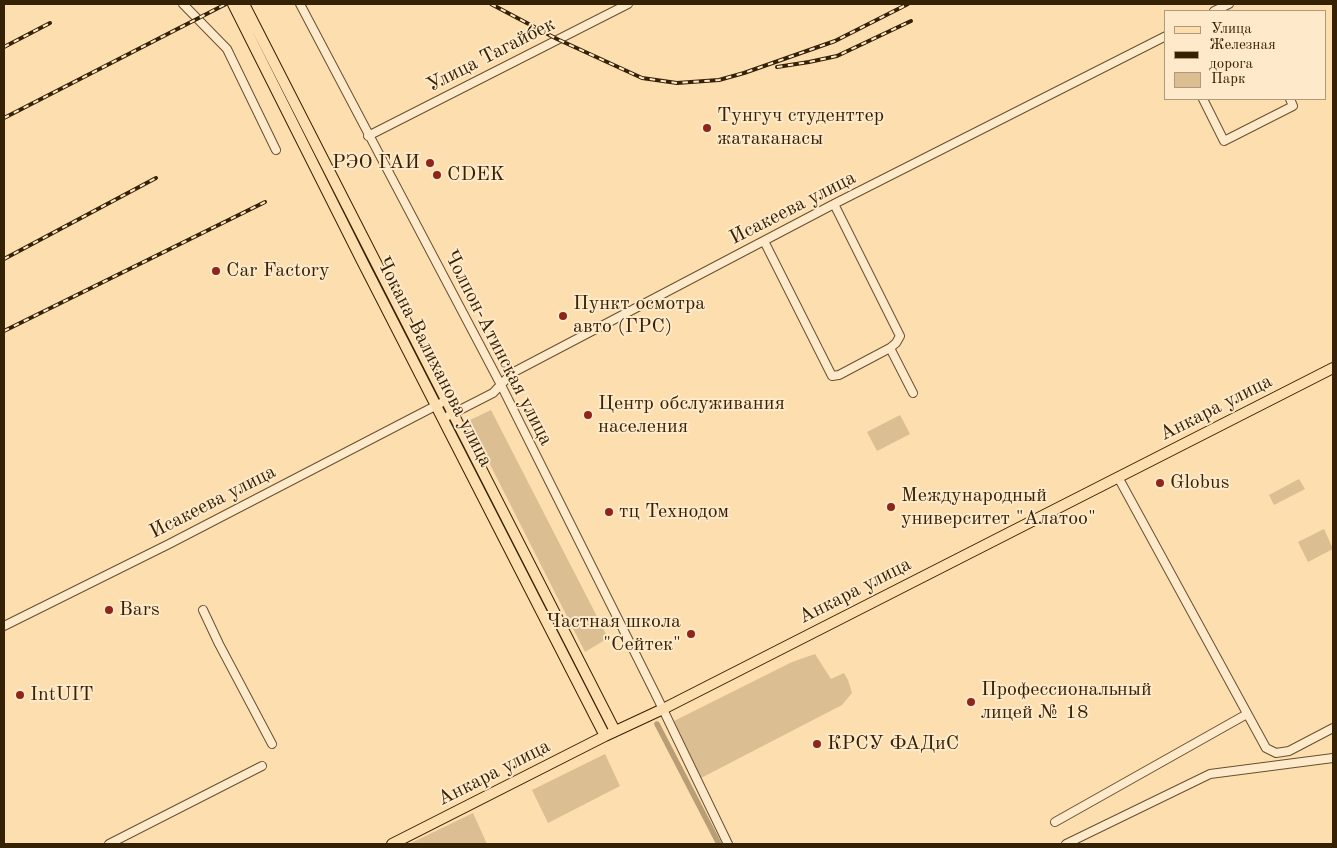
<!DOCTYPE html>
<meta charset="utf-8">
<style>
body{margin:0}
#map{position:relative;width:1337px;height:848px;overflow:hidden;background:#fddeaf;font-family:"Old Standard TT",serif}
canvas{display:block}
.frame{position:absolute;inset:0;border:5px solid #352103;pointer-events:none}
.legend{position:absolute;left:1164px;top:10px;width:162px;height:90px;box-sizing:border-box;background:#feeacb;border:1px solid #ae9a7b;margin:0;padding:6px 9px;list-style:none;font-size:15px;color:#352103}
.legend li{display:flex;align-items:center;gap:10px;height:25px}
.legend b{width:25px;border:1px solid #ae9a7b}
</style>
<div id="map">
<canvas width="1337" height="848"></canvas>
<div class="frame"></div>
<ul class="legend">
<li><b style="height:6px;background:#fddeaf"></b>Улица</li>
<li><b style="height:6px;background:#352103"></b>Железная дорога</li>
<li><b style="height:14px;background:#dbbe92"></b>Парк</li>
</ul>
</div>
<script>
const c = document.querySelector('canvas').getContext('2d');
c.lineJoin = 'round';
function paint(path, color) {
  c.fillStyle = color;
  c.fill(path, 'evenodd');
}
function poly(rows) {
  const path = new Path2D();
  for (const r of rows) {
    path.moveTo(r[0], r[1]);
    for (let i = 2; i < r.length; i += 2) path.lineTo(r[i], r[i + 1]);
  }
  return path;
}
function stroke(path, color, width, dash) {
  c.strokeStyle = color;
  c.lineWidth = width;
  c.lineCap = dash ? 'butt' : 'round';
  c.setLineDash(dash || []);
  c.stroke(path);
}
function write(font, color, halo, rows, align = 'center') {
  c.font = font + ' "Old Standard TT",serif';
  c.lineWidth = 4;
  c.setLineDash([]);
  c.textBaseline = 'middle';
  c.strokeStyle = halo;
  c.fillStyle = color;
  for (const [text, x, y, turn = 0] of rows) {
    c.save();
    c.translate(x, y);
    c.rotate((+turn || 0) * Math.PI / 180);
    c.textAlign = isNaN(turn) ? turn : align;
    if (halo) c.strokeText(text, 0, 0);
    c.fillText(text, 0, 0);
    c.restore();
  }
}
paint(poly([
 [491,410,608,638,585,652,468,421],
 [900,415,910,434,877,451,867,432],
 [1299,479,1305,489,1274,505,1269,495],
 [1324,529,1333,549,1308,562,1298,542],
 [815,654,831,679,844,673,848,680,852,693,842,705,701,778,674,721,792,662],
 [605,754,620,786,548,823,532,790],
 [473,813,487,844,409,844]
]), '#dbbe92');
stroke(poly([
 [657,724,719,844]
]), '#b99e75', 5.5);
const minor = poly([
 [183,4,227,49,276,150],
 [300,4,501,385,657,697,728,844],
 [1214,11,1229,4],
 [1203,99,1224,141,1293,106,1290,99],
 [368,136,628,4],
 [764,241,832,376,839,375,890,348,896,343,900,336,834,204],
 [890,348,913,393],
 [448,416,493,393,512,373,834,204,1166,36],
 [1118,477,1266,748,1276,753,1289,751,1333,728],
 [203,610,219,644,272,744],
 [4,626,169,544,441,403],
 [1055,822,1247,714],
 [109,844,262,766],
 [1066,844,1210,774,1333,758]
]);
const major = poly([
 [233,4,362,261,605,736],
 [244,4,615,731],
 [392,844,605,736,663,709,1333,368]
]);
stroke(minor, '#67502e', 10);
stroke(major, '#352103', 12);
stroke(minor, '#feeacb', 8);
stroke(major, '#fddeaf', 10);
const rail = poly([
 [491,4,557,39,642,78,677,83,719,80,744,73,835,41,908,4],
 [4,47,50,23],
 [777,67,809,62,837,56,911,21],
 [4,118,226,4],
 [4,259,156,178],
 [4,331,265,202]
]);
stroke(rail, '#352103', 4);
stroke(rail, '#feeacb', 2, [5.5]);
for (const [x, y, r, color] of [
 [707,128,5,"#8f2418"],
 [430,163,5,"#8f2418"],
 [437,175,5,"#8f2418"],
 [216,271,5,"#8f2418"],
 [563,316,5,"#8f2418"],
 [588,415,5,"#8f2418"],
 [1160,483,5,"#8f2418"],
 [891,507,5,"#8f2418"],
 [609,512,5,"#8f2418"],
 [109,610,5,"#8f2418"],
 [691,634,5,"#8f2418"],
 [20,695,5,"#8f2418"],
 [971,702,5,"#8f2418"],
 [817,744,5,"#8f2418"]
]) {
  const dot = new Path2D();
  dot.arc(x, y, r, 0, 2 * Math.PI);
  c.fillStyle = color;
  c.fill(dot);
  stroke(dot, '#feeacb', 2);
}
write('20px', '#352103', '#feeacb', [
 ["Улица Тагайбек",491,55,-27],
 ["Исакеева улица",793,208,-27],
 ["Чолпон-Атинская улица",498,348,63],
 ["Чокана Валиханова улица",434,362,63],
 ["Анкара улица",1216,408,-27],
 ["Исакеева улица",213,502,-27],
 ["Анкара улица",855,591,-27],
 ["Анкара улица",494,773,-27]
]);
write('20px', '#352103', '#feeacb', [
 ["Тунгуч студенттер",717,116],
 ["жатаканасы",717,139],
 ["РЭО ГАИ",420,163,"right"],
 ["CDEK",447,175],
 ["Car Factory",226,271],
 ["Пункт осмотра",573,304],
 ["авто (ГРС)",573,327],
 ["Центр обслуживания",598,404],
 ["населения",598,427],
 ["Globus",1170,483],
 ["Международный",901,496],
 ["университет \"Алатоо\"",901,519],
 ["тц Технодом",619,512],
 ["Bars",119,610],
 ["Частная школа",681,622,"right"],
 ["\"Сейтек\"",681,645,"right"],
 ["Профессиональный",981,690],
 ["лицей № 18",981,713],
 ["IntUIT",30,695],
 ["КРСУ ФАДиС",827,744]
], 'left');
</script>
